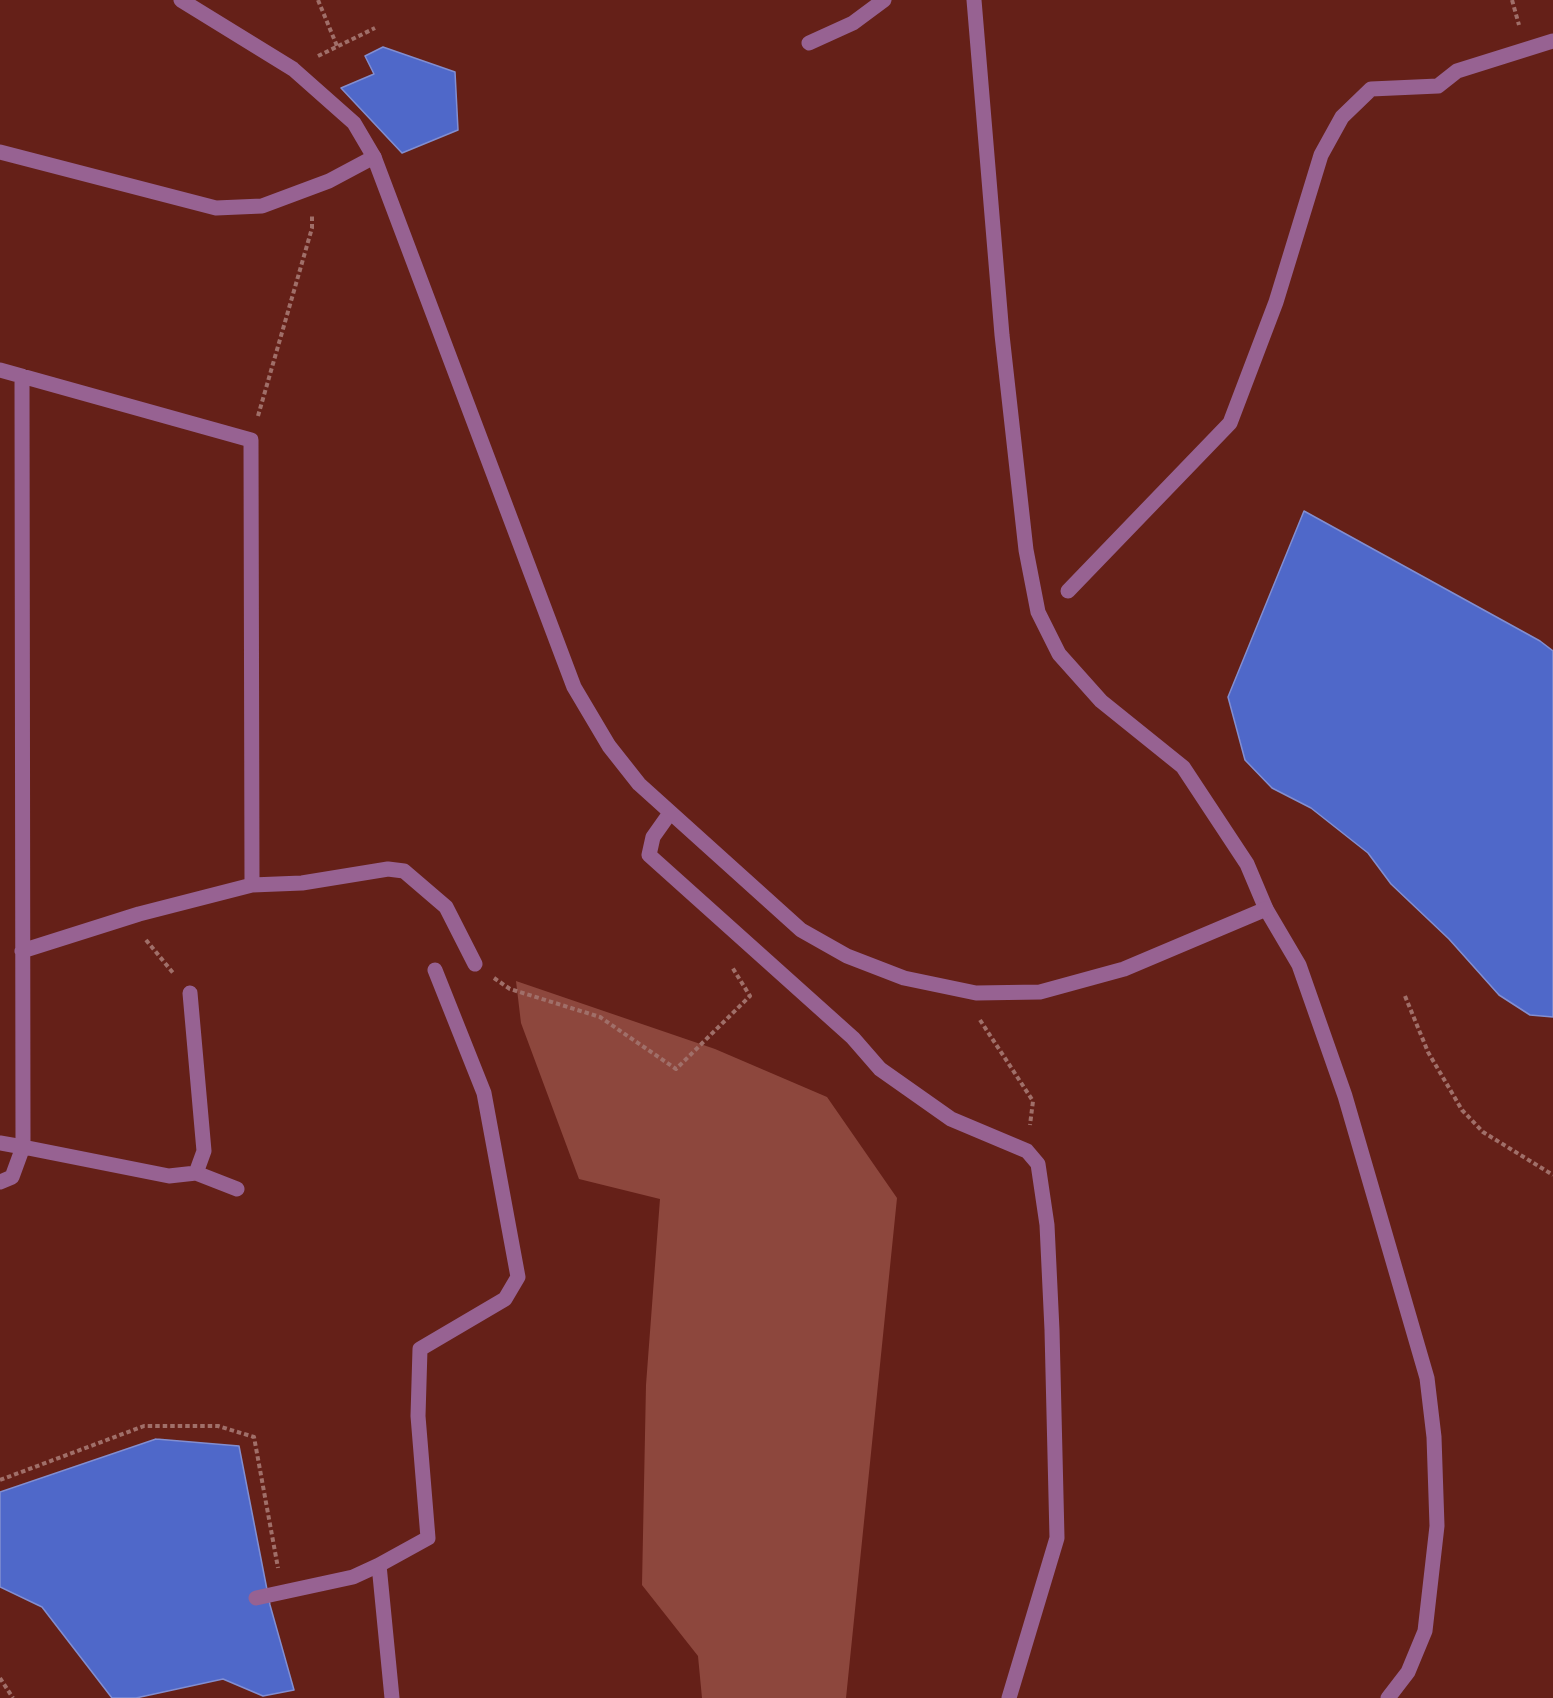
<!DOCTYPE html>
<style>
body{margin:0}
canvas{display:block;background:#652018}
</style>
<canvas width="1553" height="1698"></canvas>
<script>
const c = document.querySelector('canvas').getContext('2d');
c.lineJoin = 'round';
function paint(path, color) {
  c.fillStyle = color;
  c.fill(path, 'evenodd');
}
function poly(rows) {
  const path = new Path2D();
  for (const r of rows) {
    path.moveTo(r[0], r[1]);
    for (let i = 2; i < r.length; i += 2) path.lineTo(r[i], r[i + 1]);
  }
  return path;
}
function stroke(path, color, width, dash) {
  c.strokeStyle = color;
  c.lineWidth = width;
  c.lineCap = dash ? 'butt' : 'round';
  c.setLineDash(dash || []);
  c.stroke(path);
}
paint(poly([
 [516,981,715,1049,827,1097,897,1198,846,1698,702,1698,698,1656,642,1585,646,1385,660,1199,579,1179,521,1023]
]), '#8d473d');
const water = poly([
 [383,47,455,72,458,130,402,153,341,88,374,74,365,56,383,47],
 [1304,511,1540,641,1553,651,1553,1017,1530,1015,1499,995,1449,939,1391,884,1368,853,1311,808,1272,788,1245,760,1228,697,1304,511],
 [156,1439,239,1446,270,1605,294,1690,263,1696,223,1679,136,1698,112,1698,42,1607,0,1587,0,1492,156,1439]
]);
paint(water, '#4f68c9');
stroke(water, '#828ed1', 1.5);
stroke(poly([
 [318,0,337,46],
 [1512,0,1519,25],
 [318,56,375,28],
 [258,416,312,228,312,215],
 [146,940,174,974],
 [494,978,510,989,600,1017,676,1069,750,996,732,967],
 [1405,996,1428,1052,1462,1110,1483,1132,1553,1175],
 [980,1020,1033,1101,1030,1125],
 [0,1480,144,1426,218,1426,254,1437,278,1568],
 [0,1678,13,1698]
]), '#a06f69', 4, [4.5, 3]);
stroke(poly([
 [974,0,1002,335,1026,550,1038,612,1059,654,1101,701,1183,767,1247,864,1266,909,1299,965,1345,1096,1427,1378,1434,1437,1437,1526,1425,1631,1408,1672,1388,1698],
 [809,43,853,23,884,0],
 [0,152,216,208,262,206,329,181,374,157],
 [0,370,251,440,252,885],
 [1068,591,1230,423,1276,302,1321,155,1342,117,1371,89,1438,86,1457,71,1553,41],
 [670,813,653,837,649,855,853,1038,880,1069,951,1119,1027,1151,1038,1164,1047,1225,1052,1330,1057,1538,1009,1698],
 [22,951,139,914,252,885,302,883,388,869,404,871,446,907,475,964],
 [190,993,204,1151,196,1173],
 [0,1143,23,1147,22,376],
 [0,1182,12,1177,23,1147,169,1176,196,1173,237,1189],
 [256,1598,353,1577,379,1565],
 [392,1698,379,1565,428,1538,418,1416,420,1349,505,1299,518,1277,484,1093,435,970]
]), '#976292', 15);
stroke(poly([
 [181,0,293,69,354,123,374,157,574,687,609,746,639,784,801,930,847,956,904,978,976,993,1040,992,1124,969,1266,909]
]), '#976292', 15);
</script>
